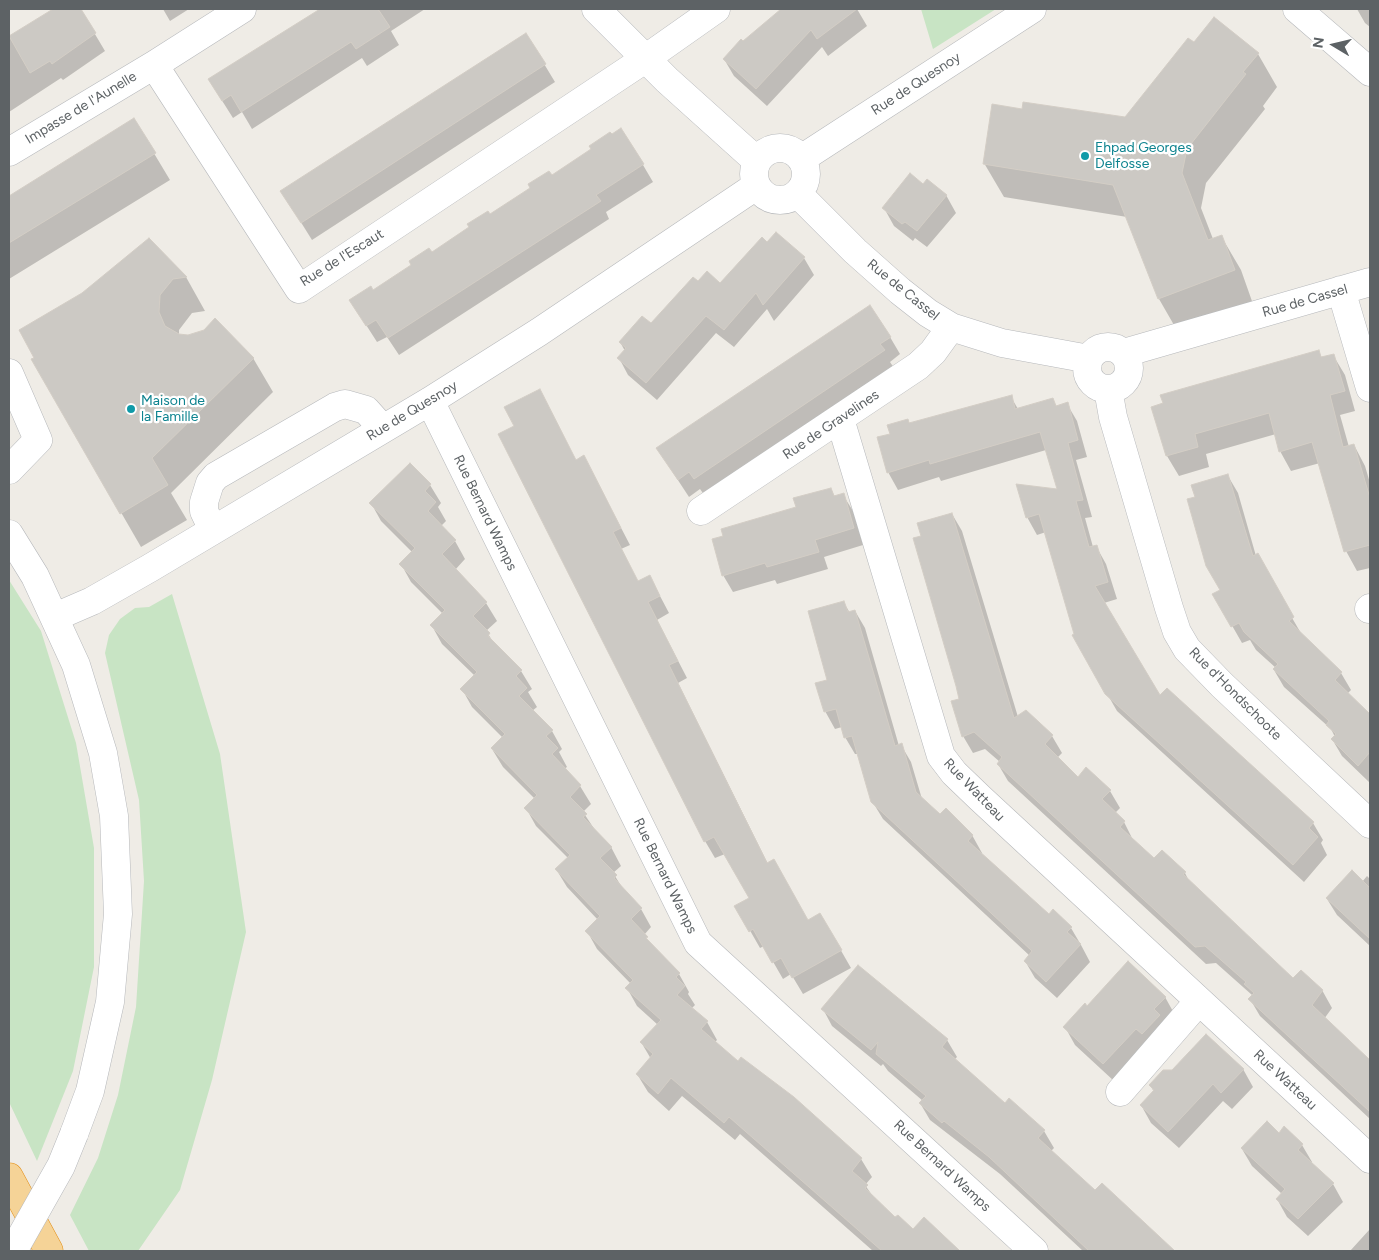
<!DOCTYPE html>
<style>
body{margin:0}
#map{position:relative;width:1379px;height:1260px;overflow:hidden;background:#efece6;font-family:Figtree,sans-serif}
canvas{display:block}
.frame{position:absolute;inset:0;border:10px solid #5d6265;pointer-events:none}
.north{position:absolute;left:1309px;top:20px;width:50px;height:50px;-webkit-text-stroke:4px #fff;paint-order:stroke;rotate:279deg;font-size:14px;font-weight:700;line-height:20px;text-align:center;color:#5d6265}
.north::after{content:'';display:block;margin:auto;width:18px;height:22px;background:#5d6265;clip-path:polygon(50% 0,100% 100%,50% 72%,0 100%)}
</style>
<div id="map">
<canvas width="1379" height="1260"></canvas>
<div class="frame"></div>
<div class="north">N</div>
</div>
<script>
const c = document.querySelector('canvas').getContext('2d');
c.lineJoin = 'round';
function paint(path, color) {
  c.fillStyle = color;
  c.fill(path, 'evenodd');
}
function poly(rows) {
  const path = new Path2D();
  for (const r of rows) {
    if (r.length === 3) {
      path.moveTo(r[0] + r[2], r[1]);
      path.arc(r[0], r[1], r[2], 0, 2 * Math.PI);
      continue;
    }
    path.moveTo(r[0], r[1]);
    for (let i = 2; i < r.length; i += 2) path.lineTo(r[i], r[i + 1]);
  }
  return path;
}
function stroke(path, color, width, dash) {
  c.strokeStyle = color;
  c.lineWidth = width;
  c.lineCap = dash ? 'butt' : 'round';
  c.setLineDash(dash || []);
  c.stroke(path);
}
function write(font, color, halo, rows, align = 'center') {
  c.font = font + ' Figtree,sans-serif';
  c.lineWidth = 4.5;
  c.setLineDash([]);
  c.textBaseline = 'middle';
  c.strokeStyle = halo;
  c.fillStyle = color;
  for (const [text, x, y, turn = 0] of rows) {
    c.save();
    c.translate(x, y);
    c.rotate((+turn || 0) * Math.PI / 180);
    c.textAlign = isNaN(turn) ? turn : align;
    if (halo) c.strokeText(text, 0, 0);
    c.fillText(text, 0, 0);
    c.restore();
  }
}
paint(poly([
 [921,9,996,9,933,49],
 [9,580,41,631,76,743,94,848,94,967,73,1071,37,1161,9,1102],
 [172,594,220,754,246,932,212,1080,180,1190,138,1251,89,1251,70,1215,98,1158,118,1095,136,1007,144,881,139,800,105,653,109,635,120,619,135,608,149,607]
]), '#c8e4c4');
paint(poly([
 [56,9,80,9,105,51,63,80,61,78,9,112,9,38],
 [163,9,189,9,170,21],
 [322,9,425,9,391,31,399,45,367,66,362,58,252,129,242,112,233,118,209,80],
 [783,9,857,9,867,26,828,56,822,47,767,106,734,76,724,59],
 [1357,9,1370,9,1370,27,1365,23],
 [526,34,555,82,312,240,282,192],
 [1194,43,1258,54,1277,87,1263,106,1265,109,1206,183,1201,208,1213,239,1221,236,1241,270,1253,304,1178,332,1159,299,1127,217,1004,197,984,163,1023,110,1125,119],
 [134,120,170,180,9,279,9,197],
 [592,150,643,165,653,182,606,212,609,219,399,355,387,337,377,342,361,317,373,291],
 [923,185,946,195,956,213,927,247,915,238,913,241,894,226,884,208],
 [149,239,186,277,205,311,192,313,179,330,179,335,253,358,273,392,171,493,187,520,141,547,33,360,83,294],
 [804,258,814,275,774,321,767,309,734,347,716,333,657,400,628,375,619,358,625,351,620,342,651,325,698,283,720,284],
 [890,337,900,354,890,362,894,368,705,496,700,489,689,497,668,465],
 [1318,351,1322,358,1333,355,1345,375,1355,411,1340,415,1349,447,1354,445,1365,466,1370,483,1370,568,1357,571,1346,551,1320,463,1291,471,1280,451,1276,434,1206,454,1209,467,1179,476,1167,456,1153,407],
 [540,390,576,461,593,474,630,545,621,549,638,582,650,577,669,613,657,620,687,678,678,683,768,864,808,921,820,914,851,968,803,994,791,974,783,979,764,946,760,948,736,906,750,898,725,854,715,858,705,841,515,427],
 [1011,397,1018,409,1053,400,1057,407,1067,404,1077,421,1087,457,1076,460,1092,517,1085,518,1093,547,1096,546,1106,564,1117,599,1104,603,1160,697,1167,690,1313,823,1323,840,1321,843,1327,855,1304,882,1117,711,1074,636,1076,635,1046,532,1037,535,1027,517,1058,490,1046,450,941,481,939,477,898,490,888,472,891,434,908,420,910,424],
 [410,465,430,485,441,503,438,507,446,521,441,526,455,541,465,559,455,570,486,603,497,621,486,631,496,646,521,671,532,689,528,692,537,707,532,711,552,731,562,749,559,752,567,767,564,769,580,786,591,804,583,812,595,830,611,847,621,866,613,873,625,892,641,909,651,927,644,935,652,947,679,974,689,992,688,994,695,1005,691,1009,707,1022,717,1040,715,1042,738,1063,793,1098,861,1159,872,1177,865,1185,874,1198,895,1219,913,1231,925,1219,960,1251,873,1251,740,1134,735,1140,682,1096,669,1111,648,1092,637,1074,651,1059,641,1042,658,1025,637,1006,627,988,631,984,597,949,587,931,598,920,567,887,556,869,568,858,536,826,526,808,535,799,503,767,492,749,503,738,472,707,462,689,475,676,442,644,432,626,443,614,411,582,401,564,412,552,381,521,371,503],
 [1228,476,1238,493,1256,556,1302,635,1341,673,1351,690,1347,694,1370,715,1369,782,1342,756,1332,739,1335,737,1331,729,1284,687,1274,670,1276,668,1256,650,1250,640,1242,643,1214,594,1221,591,1196,498],
 [831,489,835,497,843,495,853,511,863,545,824,557,828,569,777,584,775,580,733,592,723,575,798,508],
 [952,514,962,531,1018,717,1052,736,1062,753,1057,758,1078,779,1110,791,1120,808,1115,813,1124,822,1133,840,1154,860,1185,873,1190,883,1293,980,1322,990,1332,1008,1324,1019,1370,1062,1370,1119,1260,1016,1250,999,1252,995,1216,963,1206,964,1008,781,998,764,1000,762,985,749,973,753,963,736,960,700,922,537],
 [844,603,850,613,855,611,865,628,899,746,901,745,911,762,922,799,941,816,972,835,982,853,981,854,1049,916,1071,928,1081,945,1090,962,1057,998,1035,978,1025,961,1030,956,883,819,872,801,859,754,855,754,845,737,842,727,835,729,825,711,829,681],
 [1367,876,1370,879,1370,946,1337,915,1327,899,1362,882],
 [1165,997,1175,1015,1114,1081,1075,1045,1065,1027,1087,1008],
 [823,1009,947,1040,957,1057,954,1060,1005,1105,1044,1131,1054,1148,1051,1151,1095,1192,1102,1185,1173,1251,1083,1251,1000,1174,930,1120,920,1103,923,1101,888,1071,883,1064,881,1066,832,1026],
 [1243,1069,1253,1087,1232,1109,1223,1101,1179,1148,1151,1123,1141,1105,1154,1092,1150,1085],
 [1285,1128,1302,1145,1312,1162,1311,1164,1333,1184,1343,1202,1308,1236,1287,1217,1277,1199,1282,1194,1252,1166,1242,1149,1279,1134],
 [1370,1229,1370,1251,1350,1251]
]), '#0003');
const building = poly([
 [53,9,81,9,96,33,52,64,50,61,30,73,9,36,53,9],
 [320,9,378,9,390,27,356,49,351,42,241,112,231,95,222,101,208,79,320,9],
 [781,9,857,9,817,39,811,30,756,89,723,59,741,39,743,41,781,9],
 [1214,17,1259,53,1243,72,1246,74,1187,149,1182,173,1208,240,1222,235,1235,270,1158,299,1113,185,983,164,992,104,1022,109,1023,102,1125,117,1188,38,1194,42,1214,17],
 [526,33,546,64,301,223,280,191,526,33],
 [134,118,156,153,9,243,9,196,134,118],
 [621,128,644,164,596,195,601,201,388,338,376,320,366,326,349,300,371,286,373,290,411,265,409,261,429,248,432,252,469,227,467,224,488,211,490,214,530,188,528,184,549,171,552,175,591,149,589,146,610,132,612,134,621,128],
 [910,173,923,184,927,179,947,195,917,231,905,222,902,224,882,208,910,173],
 [776,232,805,257,763,305,756,293,724,330,706,316,646,383,617,358,626,348,619,342,642,316,651,323,693,277,698,281,707,271,720,283,762,237,767,242,776,232],
 [149,238,187,277,173,279,160,295,159,312,165,326,179,334,188,335,204,330,215,318,254,358,152,458,168,485,120,514,31,359,34,358,19,330,82,293,149,238],
 [870,305,891,337,880,344,885,350,694,479,689,472,678,480,656,448,870,305],
 [1319,350,1321,357,1334,354,1345,391,1330,395,1343,447,1354,444,1370,498,1370,545,1344,552,1312,442,1279,452,1269,413,1195,434,1198,447,1166,456,1151,407,1163,403,1160,395,1319,350],
 [540,389,576,460,584,455,621,528,613,532,638,581,650,575,660,596,648,602,678,661,669,665,767,863,774,859,808,920,820,913,842,950,792,978,781,958,772,963,753,929,749,932,734,906,749,898,714,837,704,842,498,434,514,426,504,407,540,389],
 [1012,395,1015,409,1053,398,1056,406,1068,402,1078,440,1068,443,1083,500,1076,501,1089,547,1097,545,1108,582,1095,586,1160,695,1167,688,1314,822,1309,828,1318,837,1293,865,1105,694,1072,635,1074,634,1039,514,1026,518,1016,484,1057,489,1040,432,930,464,929,460,887,473,877,437,890,434,887,425,908,419,909,423,1012,395],
 [410,463,431,484,425,491,436,502,428,511,456,540,442,554,487,602,473,616,490,633,488,636,522,670,516,676,527,688,519,696,553,730,546,736,558,748,552,754,581,785,570,797,587,814,583,817,612,847,600,858,617,875,614,878,642,908,631,919,648,937,646,938,680,973,676,977,685,986,677,995,708,1021,701,1029,738,1061,741,1057,794,1097,862,1158,852,1171,868,1185,865,1188,895,1217,898,1215,913,1229,924,1217,960,1251,882,1251,729,1117,724,1123,671,1078,658,1094,636,1074,653,1054,640,1042,661,1020,625,988,633,980,585,931,600,916,555,869,570,855,524,808,537,795,491,748,505,734,460,689,477,672,430,625,445,610,399,564,415,548,369,503,410,463],
 [1228,474,1253,556,1258,553,1294,617,1289,621,1342,672,1335,680,1370,714,1370,752,1358,766,1331,739,1336,734,1326,725,1329,721,1273,669,1278,664,1244,632,1239,623,1231,627,1212,594,1220,590,1206,566,1187,499,1195,497,1191,485,1228,474],
 [831,488,834,496,844,493,854,528,815,540,819,552,767,567,765,563,722,576,712,539,723,536,721,529,796,507,793,498,831,488],
 [952,513,1014,718,1026,710,1053,735,1045,744,1078,777,1086,767,1111,790,1102,799,1125,821,1120,827,1154,858,1162,850,1186,872,1183,874,1293,978,1301,970,1323,990,1312,1005,1370,1060,1370,1112,1248,999,1254,993,1244,984,1246,982,1205,946,1195,947,997,764,1002,757,974,732,962,737,951,701,959,699,956,686,913,538,921,536,917,523,952,513],
 [844,601,848,612,855,610,895,746,902,743,916,792,940,814,946,808,973,835,968,841,1049,914,1053,909,1072,927,1067,932,1081,944,1046,982,1024,961,1032,951,871,802,852,736,844,738,836,709,824,712,815,683,827,680,808,611,844,601],
 [1352,870,1370,888,1370,939,1326,898,1352,870],
 [1128,961,1166,997,1154,1009,1160,1015,1142,1034,1136,1029,1103,1064,1063,1027,1085,1003,1087,1006,1128,961],
 [858,965,948,1039,942,1047,1005,1103,1009,1098,1045,1130,1038,1138,1095,1190,1102,1183,1175,1251,1089,1251,989,1157,944,1121,942,1123,919,1103,926,1096,876,1054,878,1042,871,1050,821,1009,858,965],
 [1206,1034,1244,1069,1221,1093,1213,1084,1168,1132,1140,1105,1154,1090,1149,1085,1163,1070,1172,1070,1206,1034],
 [1267,1121,1279,1133,1284,1126,1303,1144,1298,1150,1334,1183,1298,1219,1276,1199,1285,1189,1241,1148,1267,1121]
]);
paint(building, '#ccc9c4');
stroke(building, '#d3cdc5', 1);
const minor = poly([
 [242,9,154,65,299,289,645,59,716,9],
 [596,9,667,80,757,161],
 [1297,9,1370,72],
 [780,174,26],
 [9,152,154,65],
 [801,159,1032,9],
 [798,194,855,251,900,291,928,313,951,327,1002,343,1089,359],
 [1341,290,1370,388],
 [1108,368,21],
 [1124,353,1370,282],
 [9,373,38,440,9,470],
 [1108,389,1113,417,1169,608,1177,632,1187,649,1222,685,1370,824],
 [430,401,698,943,1034,1251],
 [840,419,941,756,954,773,980,798,1370,1159],
 [701,511,918,366,933,352,951,327],
 [213,530,204,511,204,502,210,483,216,476,335,407,345,404,366,410,383,429],
 [9,534,35,576,76,665,103,753,114,816,118,914,110,1002,90,1091,74,1134],
 [1369,609,1370,608],
 [55,617,92,601,150,568,430,401,539,332,756,186],
 [1120,1092,1199,1001]
]);
const highway = poly([
 [9,1177,49,1251]
]);
stroke(minor, '#b6b8bb', 29);
stroke(highway, '#e28c12', 29);
stroke(minor, '#fff', 28);
stroke(highway, '#f5d397', 28);
const minorBridge = poly([
 [13,1251,61,1166,74,1134]
]);
stroke(minorBridge, '#b6b8bb', 29, []);
stroke(minorBridge, '#fff', 28);
for (const [x, y, r, color] of [
 [1085,156,5,"#0f9aa8"],
 [131,409,5,"#0f9aa8"]
]) {
  const dot = new Path2D();
  dot.arc(x, y, r, 0, 2 * Math.PI);
  c.fillStyle = color;
  c.fill(dot);
  stroke(dot, '#fff', 2);
}
write('14px', '#5d6265', '#fff', [
 ["Rue de Quesnoy",916,84,-33],
 ["Impasse de l'Aunelle",81,108,-31],
 ["Rue de l'Escaut",342,258,-32],
 ["Rue de Cassel",903,290,39],
 ["Rue de Cassel",1305,301,-16],
 ["Rue de Quesnoy",412,411,-31],
 ["Rue de Gravelines",831,425,-34],
 ["Rue Bernard Wamps",485,513,64],
 ["Rue d'Hondschoote",1235,694,45],
 ["Rue Watteau",974,790,46],
 ["Rue Bernard Wamps",665,876,64],
 ["Rue Watteau",1285,1080,43],
 ["Rue Bernard Wamps",942,1166,43]
]);
write('14px', '#0d838f', '#fff', [
 ["Ehpad Georges",1095,148],
 ["Delfosse",1095,164],
 ["Maison de",141,401],
 ["la Famille",141,417]
], 'left');
</script>
